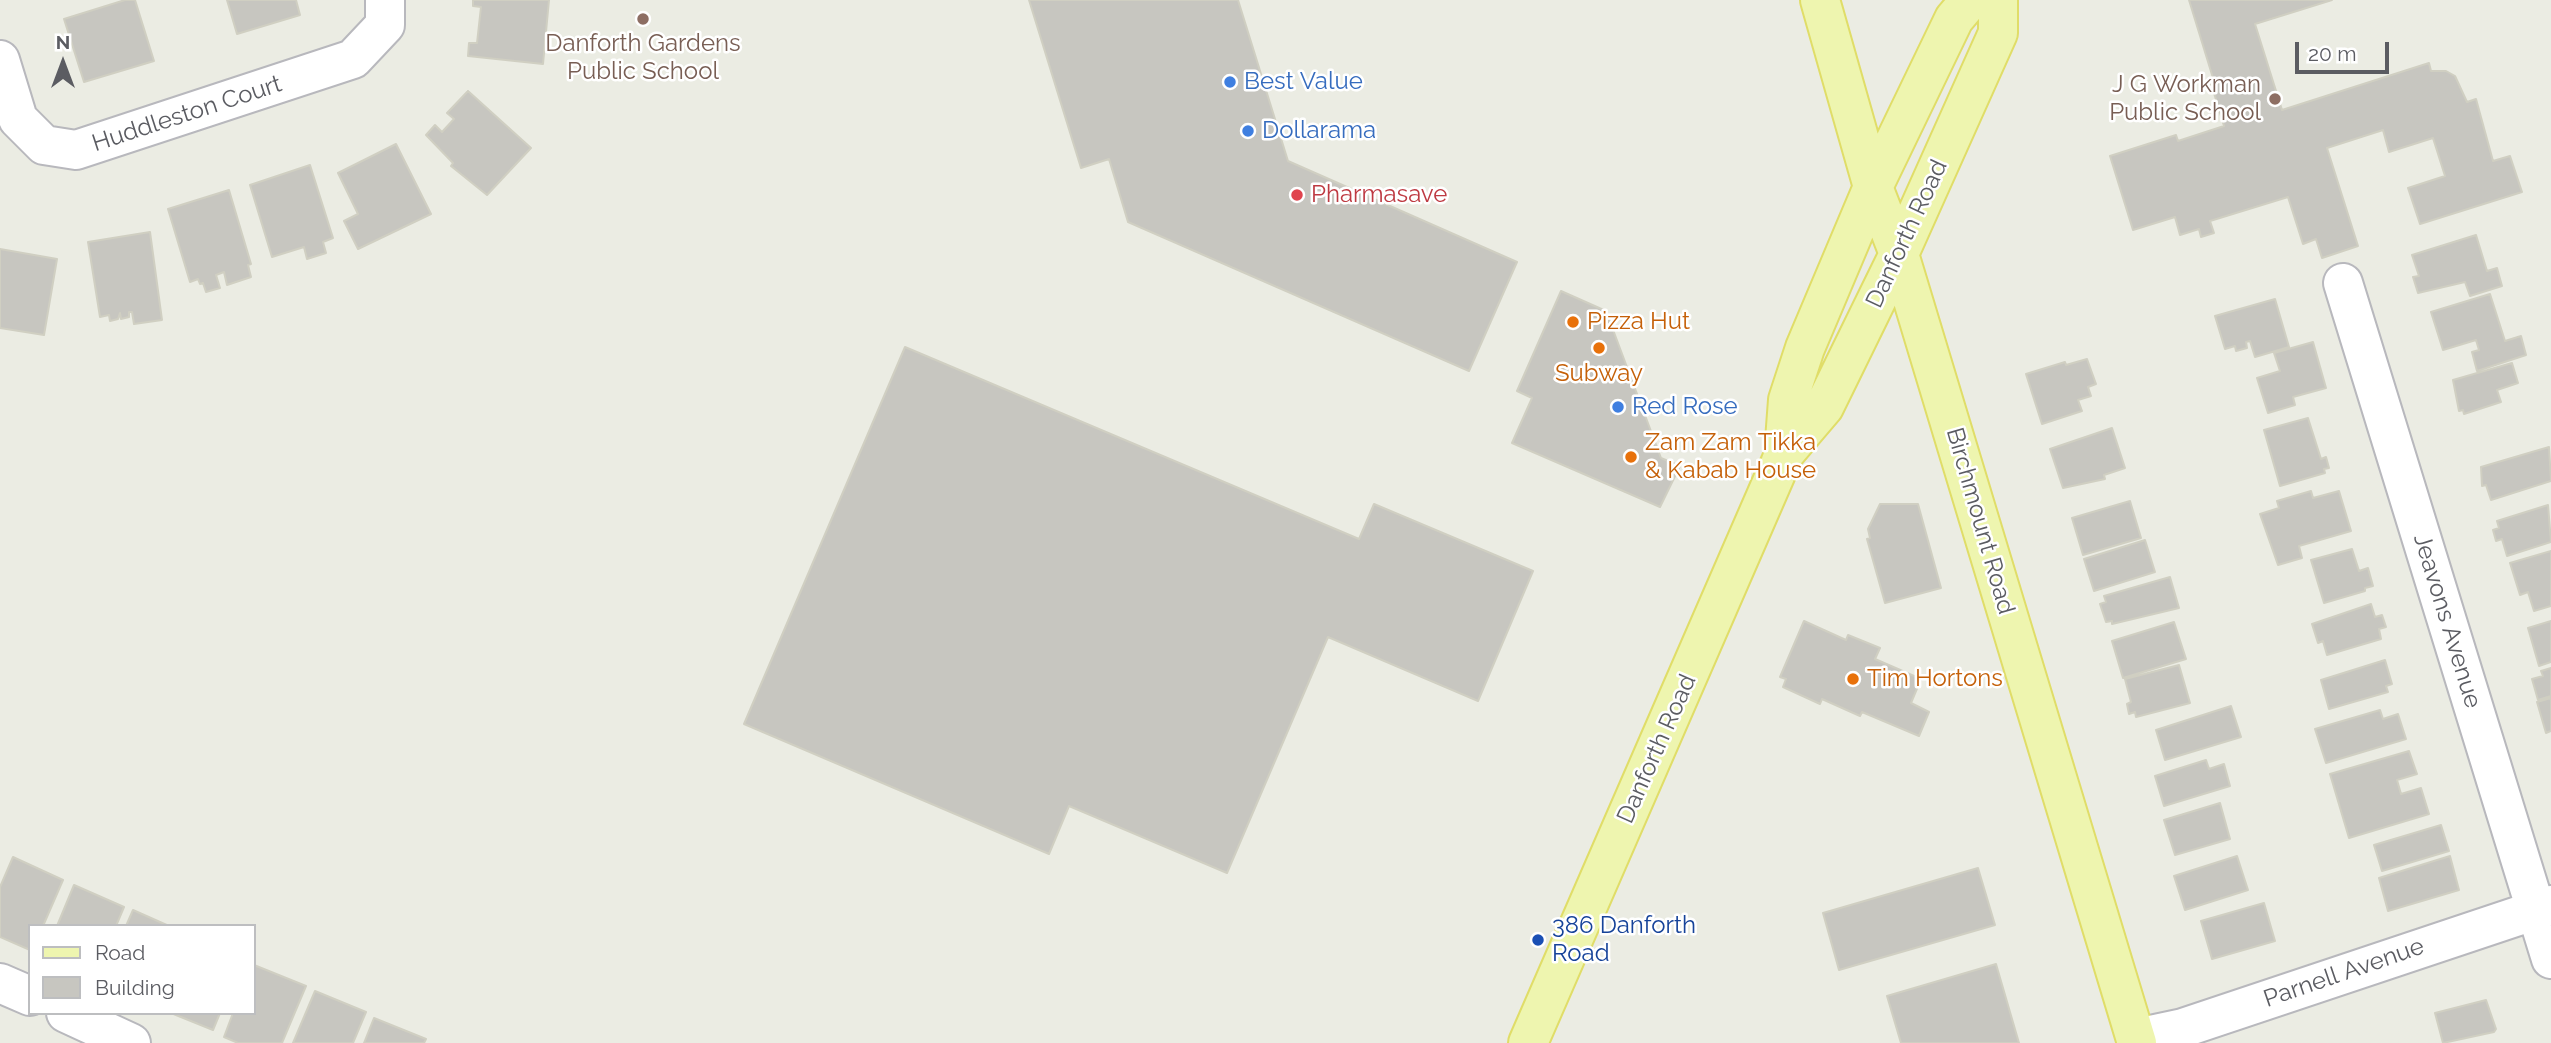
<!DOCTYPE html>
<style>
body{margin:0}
#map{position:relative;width:2551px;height:1043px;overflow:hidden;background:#ebece3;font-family:Raleway,sans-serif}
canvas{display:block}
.legend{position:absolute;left:28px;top:924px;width:228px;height:91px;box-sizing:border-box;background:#fff;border:2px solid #bdbec0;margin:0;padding:9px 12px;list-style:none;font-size:21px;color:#5b5c62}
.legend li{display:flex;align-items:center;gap:14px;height:35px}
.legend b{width:35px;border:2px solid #bdbec0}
.north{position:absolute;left:28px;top:28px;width:70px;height:70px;-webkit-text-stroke:5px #fff;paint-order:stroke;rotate:0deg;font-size:19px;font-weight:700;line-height:28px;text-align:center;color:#5b5c62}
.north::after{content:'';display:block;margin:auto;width:24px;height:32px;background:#5b5c62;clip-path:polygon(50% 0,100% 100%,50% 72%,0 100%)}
.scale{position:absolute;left:2295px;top:42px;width:94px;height:32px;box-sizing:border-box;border:4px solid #5b5c62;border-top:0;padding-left:9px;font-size:21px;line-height:24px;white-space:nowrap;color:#5b5c62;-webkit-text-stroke:5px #fff;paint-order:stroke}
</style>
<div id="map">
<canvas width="2551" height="1043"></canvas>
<ul class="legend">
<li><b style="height:9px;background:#eef5af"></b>Road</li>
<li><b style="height:19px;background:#c7c6c0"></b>Building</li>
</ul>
<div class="north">N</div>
<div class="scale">20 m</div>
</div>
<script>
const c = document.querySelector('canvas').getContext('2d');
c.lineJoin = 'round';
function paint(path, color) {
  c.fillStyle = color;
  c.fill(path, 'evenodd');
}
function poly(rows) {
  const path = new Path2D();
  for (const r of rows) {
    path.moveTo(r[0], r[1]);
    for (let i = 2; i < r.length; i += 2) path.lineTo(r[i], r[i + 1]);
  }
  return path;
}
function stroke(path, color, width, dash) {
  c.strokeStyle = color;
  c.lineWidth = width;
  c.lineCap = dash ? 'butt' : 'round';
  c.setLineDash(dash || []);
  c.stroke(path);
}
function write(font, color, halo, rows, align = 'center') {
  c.font = font + ' Raleway,sans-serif';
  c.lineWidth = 5;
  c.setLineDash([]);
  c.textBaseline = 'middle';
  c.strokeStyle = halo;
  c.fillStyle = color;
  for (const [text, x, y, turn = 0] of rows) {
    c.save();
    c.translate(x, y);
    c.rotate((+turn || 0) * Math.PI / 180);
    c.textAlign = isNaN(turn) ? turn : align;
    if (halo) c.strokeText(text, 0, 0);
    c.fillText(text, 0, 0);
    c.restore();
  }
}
const building = poly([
 [125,0,135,0,154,61,84,82,64,19,125,0],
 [227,0,296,0,300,15,237,34,227,0],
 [473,0,549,0,543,64,468,56,469,43,477,43,481,7,473,6,473,0],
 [1029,0,1238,0,1288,161,1517,262,1469,371,1128,222,1109,159,1081,168,1029,0],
 [2189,0,2332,0,2255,24,2282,110,2429,63,2431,71,2446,71,2455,76,2467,102,2476,99,2493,161,2510,156,2522,192,2420,224,2408,188,2445,176,2433,138,2389,152,2383,130,2327,148,2358,246,2322,258,2316,239,2303,244,2288,197,2210,221,2214,233,2201,237,2199,229,2180,235,2175,217,2133,230,2110,156,2176,135,2178,141,2224,126,2210,80,2213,78,2189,0],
 [468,91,531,148,487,195,451,166,453,163,426,135,435,125,442,132,454,119,447,113,468,91],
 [396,144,431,214,358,249,344,221,358,214,338,173,396,144],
 [310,165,333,238,323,242,326,253,307,259,304,247,272,257,250,185,310,165],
 [229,190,251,264,248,265,251,277,227,285,224,272,216,275,220,288,206,292,203,283,200,284,198,279,190,282,168,209,229,190],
 [150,232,162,320,134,324,132,312,129,312,129,317,121,319,120,313,118,319,110,321,109,315,100,317,88,242,150,232],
 [2476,235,2487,271,2497,268,2502,286,2470,296,2465,282,2418,293,2413,277,2419,276,2412,255,2476,235],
 [0,249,57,259,44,335,0,328,0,249],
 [1561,291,1606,311,1661,458,1680,466,1660,507,1512,443,1532,398,1517,391,1561,291],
 [2490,294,2505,341,2521,336,2526,355,2477,371,2472,352,2479,350,2476,340,2443,350,2431,312,2490,294],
 [2275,299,2289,347,2255,357,2250,341,2246,342,2247,348,2236,351,2235,346,2225,349,2215,316,2275,299],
 [2313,342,2326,388,2293,397,2295,405,2268,413,2257,378,2280,371,2274,353,2313,342],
 [905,347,1359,539,1374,504,1533,571,1478,701,1328,637,1227,873,1069,806,1049,854,744,724,905,347],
 [2087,359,2096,384,2088,387,2091,396,2078,400,2082,411,2042,424,2026,374,2065,362,2066,365,2087,359],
 [2512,363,2518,383,2497,390,2501,402,2464,414,2463,410,2459,411,2453,380,2512,363],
 [2308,418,2321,459,2326,457,2329,468,2324,469,2325,473,2280,486,2264,430,2308,418],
 [2112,428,2125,468,2104,475,2105,479,2063,488,2050,449,2112,428],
 [2549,447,2551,481,2491,500,2486,485,2482,486,2481,467,2549,447],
 [2311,491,2313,498,2339,491,2351,531,2299,546,2302,558,2278,565,2260,514,2279,508,2277,501,2311,491],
 [2130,501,2141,538,2083,555,2072,518,2130,501],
 [1880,504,1918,504,1941,588,1885,603,1867,539,1870,538,1868,529,1880,504],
 [2548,505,2551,542,2507,556,2502,539,2496,541,2493,530,2499,528,2497,521,2548,505],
 [2145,540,2155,572,2094,591,2084,559,2145,540],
 [2352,549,2359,571,2368,568,2373,586,2365,588,2365,591,2324,603,2311,560,2352,549],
 [2551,551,2551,606,2534,611,2528,592,2520,595,2510,563,2551,551],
 [2170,577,2179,608,2112,624,2112,621,2106,622,2100,604,2106,602,2104,596,2170,577],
 [2371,604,2375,617,2382,615,2386,627,2379,629,2381,639,2327,655,2323,641,2318,643,2312,624,2371,604],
 [1804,621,1846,640,1848,635,1880,648,1875,659,1921,679,1911,703,1929,712,1919,736,1862,712,1860,716,1822,699,1820,704,1783,687,1786,679,1780,677,1804,621],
 [2551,621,2551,662,2539,666,2528,628,2551,621],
 [2174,622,2186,659,2123,678,2112,641,2174,622],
 [2385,660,2392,684,2386,686,2388,692,2329,709,2321,680,2385,660],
 [2179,665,2190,703,2136,717,2135,712,2129,714,2127,704,2131,702,2125,679,2179,665],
 [2551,668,2551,696,2538,700,2532,679,2543,676,2541,671,2551,668],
 [2551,698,2551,731,2546,733,2537,702,2551,698],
 [2231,706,2241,737,2165,760,2156,730,2231,706],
 [2380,710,2383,719,2398,714,2406,739,2326,763,2315,729,2380,710],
 [2409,751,2417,774,2397,780,2401,794,2421,788,2429,814,2349,838,2330,774,2409,751],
 [2206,760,2209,769,2224,764,2230,786,2164,806,2155,776,2206,760],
 [2220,803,2230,839,2175,855,2164,820,2220,803],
 [2441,825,2449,851,2382,871,2374,845,2441,825],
 [2237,856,2248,890,2185,910,2174,876,2237,856],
 [2450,856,2459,890,2388,911,2379,878,2450,856],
 [13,857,63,880,43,926,30,926,30,950,0,937,0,887,13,857],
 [1978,868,1995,925,1839,970,1823,913,1978,868],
 [74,885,124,907,116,926,57,926,74,885],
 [2264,903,2275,941,2212,959,2201,921,2264,903],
 [133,910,169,926,126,926,133,910],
 [1996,964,2019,1043,1901,1043,1887,996,1996,964],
 [254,965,306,986,282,1043,238,1043,224,1037,233,1013,254,1013,254,965],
 [315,991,366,1012,353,1043,293,1043,315,991],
 [2486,1000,2496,1029,2494,1032,2443,1043,2435,1013,2486,1000],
 [171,1013,220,1013,213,1030,171,1013],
 [374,1018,426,1039,424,1043,364,1043,374,1018]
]);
paint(building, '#c7c6c0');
stroke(building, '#d0cfc2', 2);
const minor = poly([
 [0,60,18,119,44,145,76,150,353,59,385,25,385,0],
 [2343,283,2551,959],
 [0,983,30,996],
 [66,1013,131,1043],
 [2136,1038,2183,1028,2551,905]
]);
const major = poly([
 [1820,0,1873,187,1899,254,2137,1043],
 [1784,454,1824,407,1899,254,1998,33,1998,0],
 [1528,1043,1780,464,1784,454,1788,400,1805,348,1873,187,1954,19,1970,0]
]);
stroke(minor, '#b8b8bd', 42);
stroke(major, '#e0dd68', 42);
stroke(minor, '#fff', 38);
stroke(major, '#eef5af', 38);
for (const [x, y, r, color] of [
 [643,19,7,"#8d6e63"],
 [1230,82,7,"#3f7fe0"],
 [2275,99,7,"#8d6e63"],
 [1248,131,7,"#3f7fe0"],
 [1297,195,7,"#e0444e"],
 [1573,322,7,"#e8710a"],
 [1599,348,7,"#e8710a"],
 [1618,407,7,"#3f7fe0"],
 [1631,457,7,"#e8710a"],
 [1853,679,7,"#e8710a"],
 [1538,940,7,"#1a4fb4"]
]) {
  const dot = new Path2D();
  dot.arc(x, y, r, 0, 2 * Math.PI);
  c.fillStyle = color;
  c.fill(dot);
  stroke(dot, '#fff', 2.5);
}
write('24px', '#785e54', '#fff', [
 ["Danforth Gardens",643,44],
 ["Public School",643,72],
 ["J G Workman",2261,85,"right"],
 ["Public School",2261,113,"right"]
]);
write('24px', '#366cbe', '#fff', [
 ["Best Value",1244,82],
 ["Dollarama",1262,131],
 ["Red Rose",1632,407]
], 'left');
write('24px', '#5b5c62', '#fff', [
 ["Huddleston Court",187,114,-18],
 ["Danforth Road",1907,234,-65],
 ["Birchmount Road",1980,521,74],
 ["Jeavons Avenue",2447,621,73],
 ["Danforth Road",1657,749,-66],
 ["Parnell Avenue",2344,973,-19]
]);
write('24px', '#be3a42', '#fff', [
 ["Pharmasave",1311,195]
], 'left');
write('24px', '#c56008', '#fff', [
 ["Pizza Hut",1587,322],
 ["Subway",1599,374,"center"],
 ["Zam Zam Tikka",1645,443],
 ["& Kabab House",1645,471],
 ["Tim Hortons",1867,679]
], 'left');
write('24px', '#164399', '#fff', [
 ["386 Danforth",1552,926],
 ["Road",1552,954]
], 'left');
</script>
